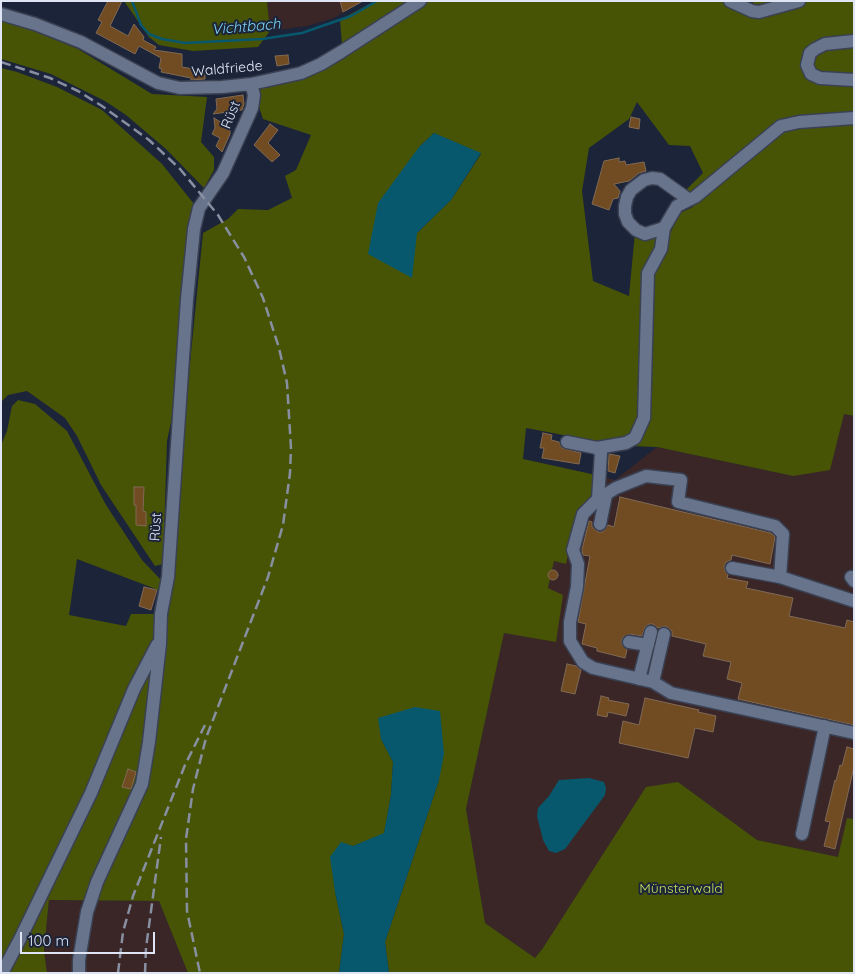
<!DOCTYPE html>
<meta charset="utf-8">
<style>
body{margin:0}
#map{position:relative;width:855px;height:974px;overflow:hidden;background:#1c2439;font-family:Quicksand,sans-serif}
canvas{display:block}
.frame{position:absolute;inset:0;border:2px solid #dfe5f4;pointer-events:none}
.scale{position:absolute;left:20px;top:932px;width:135px;height:22px;box-sizing:border-box;border:2px solid #dfe5f4;border-top:0;padding-left:6px;font-size:15px;line-height:18px;white-space:nowrap;color:#dfe5f4;-webkit-text-stroke:4px #1c2439;paint-order:stroke}
</style>
<div id="map">
<canvas width="855" height="974"></canvas>
<div class="frame"></div>
<div class="scale">100 m</div>
</div>
<script>
const c = document.querySelector('canvas').getContext('2d');
c.lineJoin = 'round';
function paint(path, color) {
  c.fillStyle = color;
  c.fill(path, 'evenodd');
}
function poly(rows) {
  const path = new Path2D();
  for (const r of rows) {
    if (r.length === 3) {
      path.moveTo(r[0] + r[2], r[1]);
      path.arc(r[0], r[1], r[2], 0, 2 * Math.PI);
      continue;
    }
    path.moveTo(r[0], r[1]);
    for (let i = 2; i < r.length; i += 2) path.lineTo(r[i], r[i + 1]);
  }
  return path;
}
function stroke(path, color, width, dash) {
  c.strokeStyle = color;
  c.lineWidth = width;
  c.lineCap = dash ? 'butt' : 'round';
  c.setLineDash(dash || []);
  c.stroke(path);
}
function write(font, color, halo, rows, align = 'center') {
  c.font = font + ' Quicksand,sans-serif';
  c.lineWidth = 4;
  c.setLineDash([]);
  c.textBaseline = 'middle';
  c.strokeStyle = halo;
  c.fillStyle = color;
  for (const [text, x, y, turn = 0] of rows) {
    c.save();
    c.translate(x, y);
    c.rotate((+turn || 0) * Math.PI / 180);
    c.textAlign = isNaN(turn) ? turn : align;
    if (halo) c.strokeText(text, 0, 0);
    c.fillText(text, 0, 0);
    c.restore();
  }
}
paint(poly([
 [267,1,363,1,334,18,307,26,270,31],
 [844,414,854,416,854,819,847,818,839,858,757,840,678,782,535,958,485,923,466,809,504,632,548,588,554,561,566,564,577,513,583,505,591,499,596,475,615,480,657,447,793,476],
 [49,900,159,901,188,973,47,973,44,950]
]), '#3a2627');
paint(poly([
 [124,1,267,1,270,31,258,47,193,51,159,45,149,37],
 [375,1,748,1,750,4,756,1,854,1,854,416,844,414,830,470,793,476,657,447,605,445,590,440,526,428,523,459,596,475,591,499,583,505,577,513,566,564,554,561,548,588,563,595,556,642,504,633,466,809,485,923,535,958,543,948,646,787,678,782,757,840,838,857,847,818,854,819,854,973,389,973,385,942,439,780,381,739,393,762,391,795,384,834,353,846,335,892,344,934,339,973,188,973,159,901,49,900,44,950,47,973,1,973,1,445,7,431,12,406,18,400,35,404,67,431,106,505,142,560,161,580,161,591,77,559,69,615,126,626,131,614,165,614,203,233,228,219,238,209,268,210,292,198,285,176,296,170,311,135,263,119,254,91,299,75,342,45,340,20],
 [637,102,669,145,690,146,703,173,685,191,693,207,680,213,667,240,635,232,629,296,593,281,582,191,589,148,629,119],
 [434,133,481,154,451,200,417,233,419,147],
 [1,21,19,25,78,49,152,94,207,97,201,142,214,157,214,170,204,188,166,149,126,115,105,101,51,74,1,59],
 [1,68,17,72,57,87,102,110,162,164,194,204,188,227,185,356,167,441,163,564,155,566,101,485,77,436,65,418,27,391,8,395,1,402]
]), '#475405');
paint(poly([
 [434,133,481,153,451,200,417,233,412,278,368,254,378,203,419,147],
 [415,707,440,711,444,754,439,780,385,942,389,973,339,973,344,934,335,892,330,857,341,842,353,846,384,833,391,795,393,762,381,739,378,718],
 [589,778,604,782,606,788,605,795,565,849,556,853,549,851,543,840,537,816,538,808,549,796,559,780]
]), '#08586d');
stroke(poly([
 [132,1,141,25,149,34,162,39,185,43,262,39,302,33,351,16,377,1]
]), '#08586d', 2.5);
const building = poly([
 [108,1,122,1,110,26,128,36,134,24,144,37,143,40,156,47,154,50,182,54,182,67,205,71,205,79,191,80,191,78,161,72,162,69,159,68,161,58,139,46,135,54,96,33,102,22,98,20,108,1],
 [340,1,363,1,343,12,340,1],
 [288,55,289,64,277,66,275,56,288,55],
 [243,95,244,104,242,110,213,114,217,109,216,99,243,95],
 [631,117,640,119,639,129,629,127,631,117],
 [214,118,230,128,230,134,222,152,216,146,220,138,212,134,215,128,214,118],
 [270,124,278,130,268,143,280,155,272,162,254,145,270,124],
 [619,158,619,162,625,161,626,165,644,162,646,171,639,173,629,181,614,184,620,191,618,198,613,199,609,210,592,204,604,161,619,158],
 [543,433,552,435,551,440,559,442,562,448,581,453,579,464,542,458,544,448,540,448,543,433],
 [609,454,620,456,615,473,608,471,609,454],
 [134,487,144,487,143,511,146,512,146,526,136,525,136,505,134,505,134,487],
 [620,497,771,533,775,537,770,564,732,555,731,560,726,562,724,566,725,571,728,575,727,578,748,582,746,588,793,598,789,616,845,628,847,620,854,622,854,725,738,699,742,683,727,679,731,662,703,656,706,644,672,636,672,631,666,626,658,628,653,624,649,624,645,627,642,636,630,634,623,637,621,641,622,645,627,650,625,658,597,651,597,648,582,644,586,624,578,622,590,556,583,555,582,550,589,521,592,522,592,527,598,532,603,532,608,525,614,527,620,497],
 [553,575,5],
 [144,587,157,590,151,610,139,606,144,587],
 [567,664,576,666,581,670,575,694,561,691,567,664],
 [601,696,609,698,608,700,629,704,626,716,608,712,607,717,597,715,601,696],
 [645,698,699,710,698,712,716,716,713,732,695,728,688,758,619,743,623,721,639,725,645,698],
 [847,747,854,749,854,767,835,849,824,846,830,822,825,821,835,780,836,781,840,765,842,766,847,747],
 [128,769,136,772,131,789,122,787,128,769]
]);
paint(building, '#714b22');
stroke(building, '#806a55', 1);
const minor = poly([
 [730,1,752,11,759,12,799,1],
 [1,14,35,24,81,42,158,83,180,88,222,87,251,84,301,73,321,64,341,52,420,1],
 [854,41,825,44,815,49,810,53,807,65,811,74,820,78,854,80],
 [664,228,645,234,636,230,628,222,625,214,625,206,627,197,631,190,644,180,652,178,660,179,688,199],
 [567,442,597,448,601,453,598,499],
 [597,448,626,443,635,438,644,418,648,273,661,249,664,228,677,206,695,197,781,126,799,122,854,118],
 [600,524,606,495],
 [732,568,780,577,783,534,775,526,678,502,681,480,646,476,616,488,598,499,583,514,573,550,578,564,577,587,570,622,570,641,583,662,593,668,653,682,671,693,854,733],
 [780,577,854,601],
 [851,577,854,581],
 [629,642,648,645],
 [639,679,651,632],
 [653,682,664,634],
 [802,834,825,726],
 [2,973,20,939,91,793,134,689,157,645],
 [79,973,79,960,87,912,97,882,142,784,149,742,160,644,161,614,168,577,187,299,194,229,199,208,223,173,252,108,254,95,251,84]
]);
stroke(minor, '#3a4153', 15);
stroke(minor, '#68738c', 12);
stroke(poly([
 [1,62,50,78,78,91,102,106,149,140,180,169,218,215,244,257,263,298,279,348,287,383,291,448,290,473,283,525,268,577,206,738,193,789,186,839,187,911,200,973],
 [118,973,123,932,133,896,185,765,205,725],
 [145,973,146,948,161,837]
]), '#888fa1', 2.5, [10, 5]);
write('14px', '#dfe5f4', '#1c2439', [
 ["Waldfriede",227,69,-5],
 ["Rüst",231,115,-68],
 ["Rüst",156,527,-86]
]);
write('14px', '#c4df5e', '#1c2439', [
 ["Münsterwald",681,889]
]);
write('italic 15px', '#7cd4f1', '#1c2439', [
 ["Vichtbach",246,27,-5]
]);
</script>
